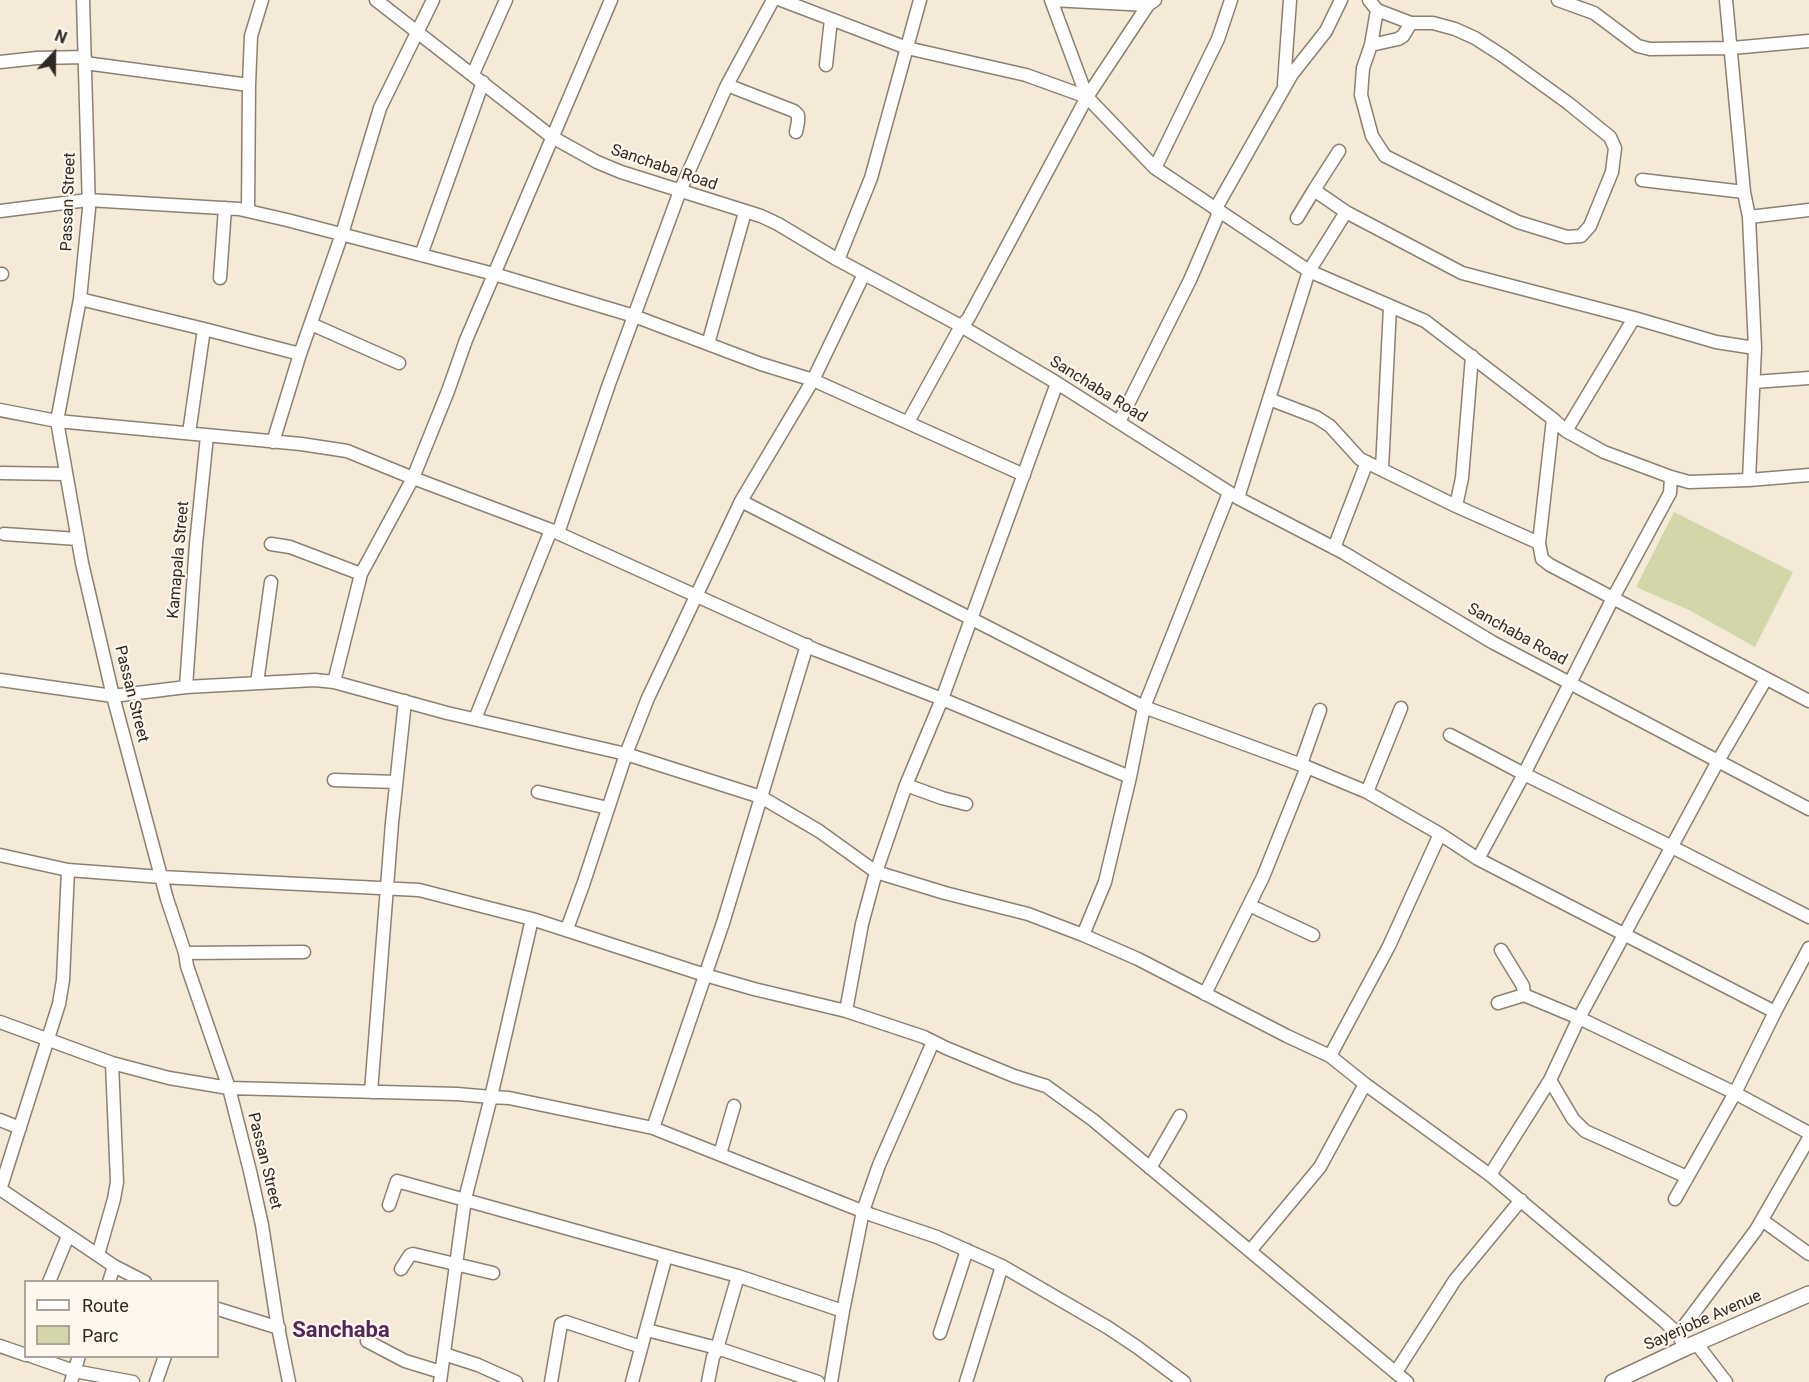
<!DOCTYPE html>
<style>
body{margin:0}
#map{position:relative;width:1809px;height:1382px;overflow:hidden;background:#f5e9d8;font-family:Roboto,sans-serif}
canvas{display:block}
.legend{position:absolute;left:24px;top:1280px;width:195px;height:78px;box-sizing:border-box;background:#fff7ed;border:2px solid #aba59c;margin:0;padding:8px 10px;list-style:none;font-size:18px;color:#2e2a23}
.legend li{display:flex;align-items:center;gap:12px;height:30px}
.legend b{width:30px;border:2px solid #aba59c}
.north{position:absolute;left:24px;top:24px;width:60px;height:60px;-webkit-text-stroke:4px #fff7ed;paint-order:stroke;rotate:22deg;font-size:16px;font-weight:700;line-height:24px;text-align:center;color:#2e2a23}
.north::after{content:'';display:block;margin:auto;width:21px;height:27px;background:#2e2a23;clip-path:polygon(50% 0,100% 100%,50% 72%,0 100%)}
</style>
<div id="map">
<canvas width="1809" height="1382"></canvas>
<ul class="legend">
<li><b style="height:8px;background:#fff"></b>Route</li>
<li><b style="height:16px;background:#d2d6a8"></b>Parc</li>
</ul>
<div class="north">N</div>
</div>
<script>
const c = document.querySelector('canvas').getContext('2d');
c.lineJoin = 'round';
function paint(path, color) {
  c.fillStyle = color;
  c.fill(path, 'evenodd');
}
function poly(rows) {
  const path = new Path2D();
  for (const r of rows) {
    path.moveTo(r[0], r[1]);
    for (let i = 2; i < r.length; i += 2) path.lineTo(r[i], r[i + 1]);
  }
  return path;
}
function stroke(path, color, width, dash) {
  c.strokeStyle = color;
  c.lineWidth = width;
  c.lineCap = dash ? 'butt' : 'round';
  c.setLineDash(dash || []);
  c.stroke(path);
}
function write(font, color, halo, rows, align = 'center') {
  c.font = font + ' Roboto,sans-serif';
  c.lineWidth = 4.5;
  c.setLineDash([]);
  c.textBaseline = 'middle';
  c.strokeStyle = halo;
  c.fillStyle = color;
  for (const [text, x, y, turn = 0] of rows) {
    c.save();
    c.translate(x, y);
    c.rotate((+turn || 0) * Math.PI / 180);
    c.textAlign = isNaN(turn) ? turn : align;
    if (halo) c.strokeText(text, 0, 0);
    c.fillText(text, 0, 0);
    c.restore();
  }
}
paint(poly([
 [1674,512,1793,572,1755,647,1689,610,1636,587]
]), '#d2d6a8');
const minor = poly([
 [83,0,89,209,80,299,57,421,82,563,113,696,167,899,185,953,187,966,229,1088,250,1171,262,1225,277,1322,289,1382],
 [376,0,552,137,597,162,621,172,761,216,778,224,838,260,961,326,1057,383,1238,498,1344,553,1492,642,1809,809],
 [781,0,907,48,1026,75,1087,97],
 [1051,0,1087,97,1155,168,1309,271,1425,321,1553,419,1566,431,1604,452,1671,477,1689,482,1749,480,1809,475],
 [1051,0,1148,5,1155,0],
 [1369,0,1377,10,1371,45,1363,68,1361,95,1372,136,1385,156,1518,222,1567,237,1581,236,1590,226,1612,172,1615,148,1610,137,1568,103,1503,56,1475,38,1455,29,1433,23,1411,23,1377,10],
 [1558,0,1594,13,1638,46,1650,49,1732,48,1809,41],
 [1726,0,1744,192,1749,217,1755,348,1749,480],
 [1371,45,1398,39,1403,36,1411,23],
 [0,62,37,58,85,57],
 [85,63,249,85],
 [826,65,831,19],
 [473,74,506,0],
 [1284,84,1290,0],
 [727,85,794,111,798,115,798,122,796,132],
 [1339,151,1314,190,1346,212],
 [1155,168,1218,39,1231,0],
 [1642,180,1744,192],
 [0,211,88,200,239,209,287,220,494,274,634,316,761,364,813,380,1024,475],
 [248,211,249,85,251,36,262,0],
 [1749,217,1809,210],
 [1297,218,1314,190],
 [421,255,483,82],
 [838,260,871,178,920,0],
 [0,274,2,274],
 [220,278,225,208],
 [80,299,204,329,300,354],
 [311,324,399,363],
 [708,344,745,212],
 [1754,382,1809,378],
 [1269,399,1316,417,1330,426,1360,459,1456,506,1539,543],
 [0,410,57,421,301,444,347,451,413,478,551,530,816,650,942,699,1130,777],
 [1553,419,1539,543,1542,559,1550,565,1809,701],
 [908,422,961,326,968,319,1087,97,1148,5],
 [1119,422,1190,280,1218,215,1216,208,1292,74,1326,31,1341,0],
 [1566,431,1634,318],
 [189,433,204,329],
 [273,442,300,354,342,234,380,108,433,0],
 [1382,469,1390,307],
 [2,473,66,474],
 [1238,498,1309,271,1346,212,1462,273,1634,318,1716,342,1755,348],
 [741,501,1144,707,1307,767,1367,792,1440,834,1478,859,1775,1012],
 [1456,506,1462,478,1472,356],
 [558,533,609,384,680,191,727,85,773,0],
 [4,534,78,539],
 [271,544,290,547,361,574],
 [1334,548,1367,462],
 [0,680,113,696,119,695],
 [334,682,361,574,413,478,448,391,466,340,611,0],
 [257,683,271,582],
 [178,688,186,687,196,544,207,436],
 [113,696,186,687,315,680,334,682,447,713,626,754,761,797,819,831,876,872,945,893,1028,914,1083,935,1138,959,1287,1036,1330,1056,1365,1084,1490,1175,1664,1321,1678,1334,1685,1348],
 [475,719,551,530],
 [1450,735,1524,774,1672,847,1809,917],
 [1301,764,1320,710],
 [334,780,396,782],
 [906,785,942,798,966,804],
 [538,792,608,808],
 [1367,792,1401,708],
 [0,855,68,870,161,877,419,890,532,919,705,975,754,989,846,1011,924,1037,946,1048,1014,1076,1046,1086,1093,1120,1407,1382],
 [1478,859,1524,774,1613,598,1670,493,1671,477],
 [1249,905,1263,877,1307,767],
 [567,929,584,882,626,754,648,698,741,501,813,380,864,274],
 [1083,935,1105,882,1130,777,1144,707,1229,493],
 [1501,950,1523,986,1524,995],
 [185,953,304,952],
 [1205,994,1249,905,1313,935],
 [1498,1003,1524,995,1579,1018,1735,1093,1809,1133],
 [846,1011,862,924,876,872,906,785,942,699,1057,383],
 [0,1022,112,1063,169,1078,229,1088,457,1094,491,1097,509,1098,653,1128,872,1215,937,1237,1002,1266,1107,1327,1137,1347,1184,1382],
 [1330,1056,1389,946,1440,834],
 [1550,1080,1573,1119,1585,1131,1687,1177],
 [371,1092,392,823,405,701],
 [0,1120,20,1128],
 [653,1128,723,923,807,645],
 [720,1154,734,1106],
 [1150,1168,1180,1116],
 [1490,1175,1550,1080,1579,1018,1718,761,1766,679],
 [0,1189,114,1266,145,1282],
 [0,1190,59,1004,63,980,68,870],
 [1675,1199,1735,1093,1775,1012,1809,948],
 [389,1205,397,1181,738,1276,843,1311],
 [1762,1220,1809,1254],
 [1250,1251,1320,1167,1365,1084],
 [98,1255,114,1199,117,1182,112,1063],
 [401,1269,410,1255,413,1254,493,1273],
 [49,1282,68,1236],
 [109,1282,114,1266],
 [218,1309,279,1328],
 [647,1330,717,1348,818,1382],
 [940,1333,967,1250],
 [1678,1334,1756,1230,1809,1138],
 [367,1341,405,1361,441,1372],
 [1696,1343,1726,1382],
 [0,1346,26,1355],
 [444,1354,478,1365,516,1382],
 [31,1356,74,1371,133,1382],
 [1396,1372,1455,1280,1521,1200],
 [71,1382,79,1356],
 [156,1382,165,1356],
 [440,1382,465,1199,491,1097,532,919],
 [551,1382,561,1324,566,1322,641,1347],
 [632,1382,666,1256],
 [708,1382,713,1357,716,1352,738,1276],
 [831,1382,843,1311,863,1211,879,1165,933,1042],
 [966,1382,1002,1266]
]);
const major = poly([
 [1613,1382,1685,1348,1809,1294]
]);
stroke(minor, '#8b8171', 15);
stroke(major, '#8b8171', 18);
stroke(minor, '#fff', 12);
stroke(major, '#fff', 15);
write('16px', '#2e2a23', '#fff7ed', [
 ["Sanchaba Road",664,168,19],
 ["Passan Street",69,202,-88],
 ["Sanchaba Road",1098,390,32],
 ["Kamapala Street",179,560,-85],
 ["Sanchaba Road",1517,635,29],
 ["Passan Street",131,694,76],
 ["Passan Street",264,1161,76],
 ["Sayerjobe Avenue",1703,1321,-24]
]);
write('bold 22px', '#54275b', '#fff7ed', [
 ["Sanchaba",341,1331]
]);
</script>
